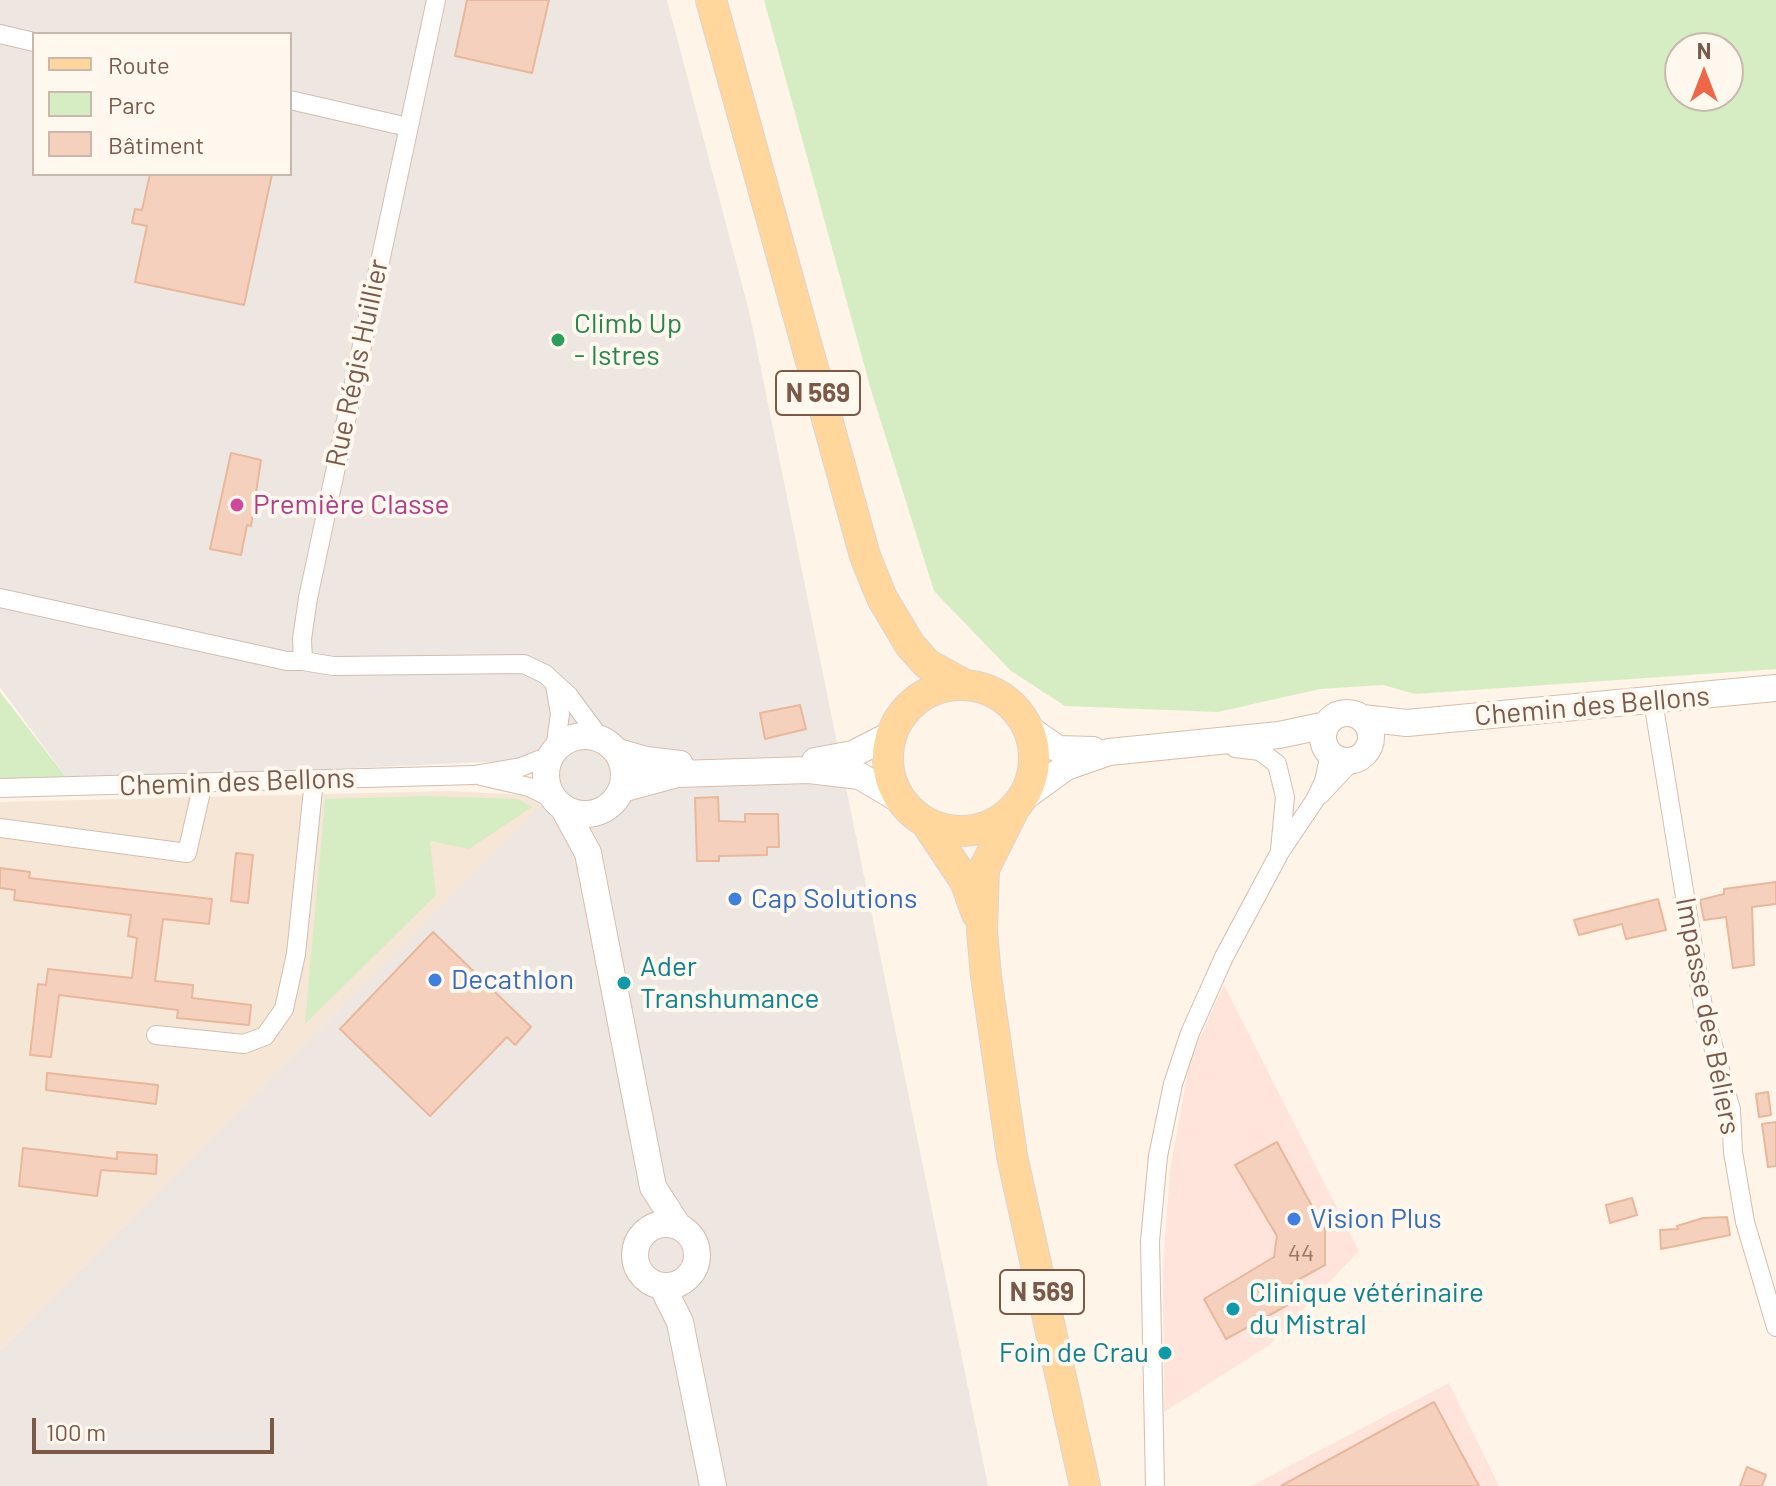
<!DOCTYPE html>
<meta charset="utf-8">
<style>
body{margin:0}
#map{position:relative;width:1776px;height:1486px;overflow:hidden;background:#fef4e7;font-family:Barlow,sans-serif}
canvas{display:block}
.legend{position:absolute;left:32px;top:32px;width:260px;height:144px;box-sizing:border-box;background:#fff8ef;border:2px solid #cab8ad;margin:0;padding:10px 14px;list-style:none;font-size:24px;color:#7a5949}
.legend li{display:flex;align-items:center;gap:16px;height:40px}
.legend b{width:40px;border:2px solid #cab8ad}
.north{position:absolute;left:1664px;top:32px;width:80px;height:80px;box-sizing:border-box;background:#fff8ef;border:2px solid #cab8ad;border-radius:50%;rotate:0deg;font-size:22px;font-weight:700;line-height:32px;text-align:center;color:#7a5949}
.north::after{content:'';display:block;margin:auto;width:28px;height:36px;background:#ee6646;clip-path:polygon(50% 0,100% 100%,50% 72%,0 100%)}
.scale{position:absolute;left:32px;top:1418px;width:242px;height:36px;box-sizing:border-box;border:4px solid #7a5949;border-top:0;padding-left:10px;font-size:24px;line-height:28px;white-space:nowrap;color:#7a5949;-webkit-text-stroke:6px #fff8ef;paint-order:stroke}
</style>
<div id="map">
<canvas width="1776" height="1486"></canvas>
<ul class="legend">
<li><b style="height:10px;background:#ffd79d"></b>Route</li>
<li><b style="height:22px;background:#d6edc4"></b>Parc</li>
<li><b style="height:22px;background:#f5d1bd"></b>Bâtiment</li>
</ul>
<div class="north">N</div>
<div class="scale">100 m</div>
</div>
<script>
const c = document.querySelector('canvas').getContext('2d');
c.lineJoin = 'round';
function paint(path, color) {
  c.fillStyle = color;
  c.fill(path, 'evenodd');
}
function poly(rows) {
  const path = new Path2D();
  for (const r of rows) {
    if (r.length === 3) {
      path.moveTo(r[0] + r[2], r[1]);
      path.arc(r[0], r[1], r[2], 0, 2 * Math.PI);
      continue;
    }
    path.moveTo(r[0], r[1]);
    for (let i = 2; i < r.length; i += 2) path.lineTo(r[i], r[i + 1]);
  }
  return path;
}
function stroke(path, color, width, dash) {
  c.strokeStyle = color;
  c.lineWidth = width;
  c.lineCap = dash ? 'butt' : 'round';
  c.setLineDash(dash || []);
  c.stroke(path);
}
function write(font, color, halo, rows, align = 'center') {
  c.font = font + ' Barlow,sans-serif';
  c.lineWidth = 8;
  c.setLineDash([]);
  c.textBaseline = 'middle';
  c.strokeStyle = halo;
  c.fillStyle = color;
  for (const [text, x, y, turn = 0] of rows) {
    c.save();
    c.translate(x, y);
    c.rotate((+turn || 0) * Math.PI / 180);
    c.textAlign = isNaN(turn) ? turn : align;
    if (halo) c.strokeText(text, 0, 0);
    c.fillText(text, 0, 0);
    c.restore();
  }
}
paint(poly([
 [451,791,522,795,542,806,0,1351,0,802]
]), '#f6e6d5');
paint(poly([
 [1224,985,1359,1251,1268,1346,1164,1412,1163,1269,1170,1171,1190,1060],
 [1449,1383,1499,1486,1251,1486]
]), '#fee4db');
paint(poly([
 [0,0,667,0,750,315,988,1486,0,1486,0,1351,542,805,528,760,69,781,0,687],
 [34,34,290,34,290,174,34,174]
]), '#eee7e1');
paint(poly([
 [764,0,1776,0,1776,669,1415,694,1383,685,1320,689,1218,712,1065,706,1011,671,934,591,871,390],
 [1680,48,1728,48,1728,96,1680,96],
 [0,692,69,781,0,784],
 [427,796,518,799,532,807,469,849,430,841,436,895,305,1024,325,799]
]), '#d6edc4');
const building = poly([
 [467,0,549,0,532,73,455,56,467,0],
 [150,174,272,174,244,305,135,282,147,226,132,223,135,209,142,210,150,174],
 [231,453,261,460,251,526,247,525,241,555,210,549,231,453],
 [800,705,806,729,765,739,760,713,800,705],
 [718,797,719,821,745,822,745,814,778,814,779,847,767,847,767,855,719,856,719,861,697,861,695,798,718,797],
 [236,853,253,855,248,903,231,901,236,853],
 [0,868,30,872,29,878,212,899,209,924,163,919,155,981,193,985,192,998,251,1005,249,1025,177,1018,178,1010,59,995,51,1057,30,1055,38,984,46,985,48,969,132,978,137,938,128,936,131,915,14,900,15,890,0,888,0,868],
 [1776,882,1776,904,1752,907,1754,965,1733,968,1726,917,1704,920,1700,900,1724,894,1724,889,1776,882],
 [1658,899,1666,930,1626,939,1622,924,1579,935,1574,920,1658,899],
 [433,932,531,1027,515,1045,507,1037,430,1116,340,1029,433,932],
 [47,1073,158,1085,156,1104,46,1090,47,1073],
 [1768,1092,1771,1115,1759,1117,1756,1094,1768,1092],
 [1776,1122,1776,1166,1768,1167,1762,1124,1776,1122],
 [1277,1142,1325,1230,1325,1265,1287,1286,1295,1301,1226,1339,1204,1299,1274,1257,1277,1236,1235,1165,1277,1142],
 [23,1148,117,1159,117,1152,157,1155,156,1174,101,1170,97,1196,19,1186,23,1148],
 [1632,1198,1637,1215,1610,1223,1606,1205,1632,1198],
 [1727,1217,1730,1235,1661,1249,1660,1230,1678,1229,1677,1226,1703,1218,1727,1217],
 [1434,1402,1479,1486,1281,1486,1434,1402],
 [1747,1467,1766,1475,1762,1486,1740,1486,1747,1467]
]);
paint(building, '#f5d1bd');
stroke(building, '#e8b79c', 2);
const street = poly([
 [436,0,308,598,302,639,303,661,333,666,524,664,545,674,569,696,600,738],
 [0,34,34,42],
 [290,100,408,127],
 [0,598,287,661,303,661],
 [555,685,560,714,555,749],
 [1653,701,1704,1013,1731,1110,1733,1152,1745,1222,1776,1327],
 [1235,748,1260,751,1277,764,1285,797,1280,850],
 [481,776,529,787,555,800],
 [0,788,474,775,521,767,551,755],
 [1320,795,1352,761],
 [0,828,187,853,203,783],
 [156,1035,244,1044,265,1036,284,1009,296,954,314,780],
 [1155,1486,1150,1241,1158,1156,1173,1084,1190,1033,1224,957,1280,852,1315,800,1324,781,1330,754]
]);
const secondary = poly([
 [1347,737,24],
 [1362,718,1407,723,1776,688],
 [1028,728,1058,749,1093,750],
 [585,775,39],
 [618,752,646,760,680,764],
 [815,761,853,754,890,735],
 [622,789,677,774,809,770,860,776,900,800],
 [1022,799,1066,767,1109,752,1279,735,1326,725],
 [563,807,588,853,653,1187,678,1226],
 [666,1255,31],
 [662,1286,680,1322,713,1486]
]);
const primary = poly([
 [711,0,865,556,882,598,910,645,927,664,965,685],
 [961,758,73],
 [1013,811,984,869,982,931,986,976,1012,1156,1085,1486],
 [927,824,965,881,977,914]
]);
stroke(street, '#d3bdaf', 20);
stroke(secondary, '#d7bdab', 28);
stroke(primary, '#dcd4d0', 32);
stroke(street, '#fff', 18);
stroke(secondary, '#fff', 26);
stroke(primary, '#ffd79d', 30);
for (const [x, y, r, color] of [
 [558,340,8,"#2e9e5b"],
 [237,505,8,"#d1479c"],
 [735,899,8,"#3f7fe0"],
 [435,980,8,"#3f7fe0"],
 [624,983,8,"#0f9aa8"],
 [1294,1219,8,"#3f7fe0"],
 [1233,1309,8,"#0f9aa8"],
 [1165,1353,8,"#0f9aa8"]
]) {
  const dot = new Path2D();
  dot.arc(x, y, r, 0, 2 * Math.PI);
  c.fillStyle = color;
  c.fill(dot);
  stroke(dot, '#fff8ef', 3);
}
write('24px', '#976', null, [
 ["44",1301,1253]
]);
for (const [x, y, w] of [
 [818,393,84],
 [1042,1292,84]
]) {
  const box = new Path2D();
  box.roundRect(x - w / 2, y - 22, w, 44, 6);
  c.fillStyle = '#fff8ef';
  c.fill(box);
  stroke(box, '#7a5949', 2);
}
write('bold 26px', '#7a5949', null, [
 ["N 569",818,393],
 ["N 569",1042,1292]
]);
write('28px', '#27864d', '#fff8ef', [
 ["Climb Up",574,324],
 ["- Istres",574,356]
], 'left');
write('28px', '#7a5949', '#fff8ef', [
 ["Rue Régis Huillier",357,363,-78],
 ["Chemin des Bellons",1592,706,-5],
 ["Chemin des Bellons",237,782,-2],
 ["Impasse des Béliers",1708,1016,79]
]);
write('28px', '#b23c85', '#fff8ef', [
 ["Première Classe",253,505]
], 'left');
write('28px', '#366cbe', '#fff8ef', [
 ["Cap Solutions",751,899],
 ["Decathlon",451,980],
 ["Vision Plus",1310,1219]
], 'left');
write('28px', '#0d838f', '#fff8ef', [
 ["Ader",640,967],
 ["Transhumance",640,999],
 ["Clinique vétérinaire",1249,1293],
 ["du Mistral",1249,1325],
 ["Foin de Crau",1149,1353,"right"]
], 'left');
</script>
